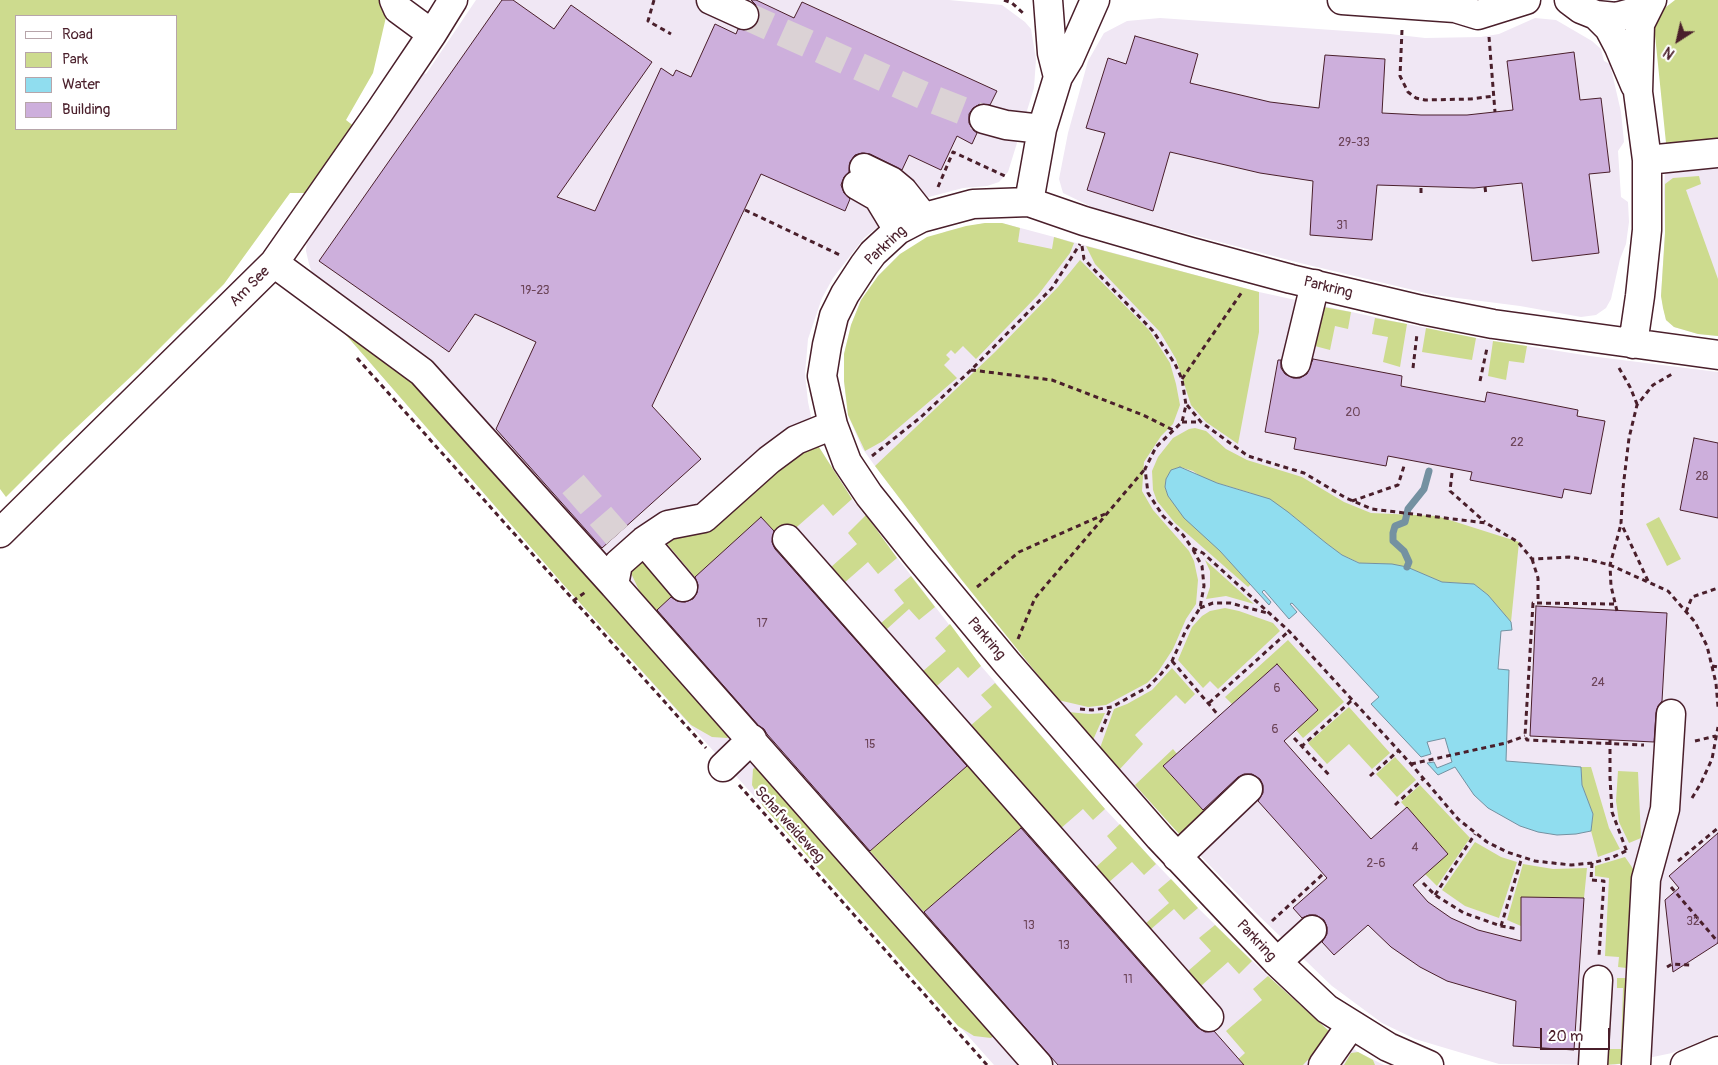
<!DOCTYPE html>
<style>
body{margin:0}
#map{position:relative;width:1718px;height:1065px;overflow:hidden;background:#fff;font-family:Pangolin,sans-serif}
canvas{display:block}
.legend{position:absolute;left:15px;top:15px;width:162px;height:115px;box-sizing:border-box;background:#fff;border:1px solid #b7a5aa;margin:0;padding:6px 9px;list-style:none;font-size:15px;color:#4a1f2b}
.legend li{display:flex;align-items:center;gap:10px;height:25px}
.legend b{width:25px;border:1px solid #b7a5aa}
.north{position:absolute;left:1653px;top:15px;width:50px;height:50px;-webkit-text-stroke:4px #fff;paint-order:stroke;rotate:215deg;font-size:14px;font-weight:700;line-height:20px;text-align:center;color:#4a1f2b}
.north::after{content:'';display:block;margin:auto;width:18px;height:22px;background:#4a1f2b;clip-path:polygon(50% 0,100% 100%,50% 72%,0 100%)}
.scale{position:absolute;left:1540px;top:1028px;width:70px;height:22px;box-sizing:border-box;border:2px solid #4a1f2b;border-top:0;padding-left:6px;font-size:15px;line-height:18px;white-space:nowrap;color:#4a1f2b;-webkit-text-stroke:4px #fff;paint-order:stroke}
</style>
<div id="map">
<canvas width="1718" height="1065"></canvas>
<ul class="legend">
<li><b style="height:6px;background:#fff"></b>Road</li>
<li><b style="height:14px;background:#cddb8e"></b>Park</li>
<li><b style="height:14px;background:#90ddef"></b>Water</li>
<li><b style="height:14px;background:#cdafdc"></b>Building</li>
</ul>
<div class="north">N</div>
<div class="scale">20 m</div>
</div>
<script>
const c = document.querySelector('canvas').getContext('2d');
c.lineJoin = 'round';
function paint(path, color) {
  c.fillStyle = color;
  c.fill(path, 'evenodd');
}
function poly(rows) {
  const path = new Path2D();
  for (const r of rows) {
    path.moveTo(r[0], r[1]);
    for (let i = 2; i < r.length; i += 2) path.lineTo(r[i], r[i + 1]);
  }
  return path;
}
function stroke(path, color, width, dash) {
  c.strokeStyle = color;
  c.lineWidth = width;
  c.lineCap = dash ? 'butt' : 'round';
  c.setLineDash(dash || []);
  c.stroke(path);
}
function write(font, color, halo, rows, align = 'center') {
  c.font = font + ' Pangolin,sans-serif';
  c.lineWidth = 4.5;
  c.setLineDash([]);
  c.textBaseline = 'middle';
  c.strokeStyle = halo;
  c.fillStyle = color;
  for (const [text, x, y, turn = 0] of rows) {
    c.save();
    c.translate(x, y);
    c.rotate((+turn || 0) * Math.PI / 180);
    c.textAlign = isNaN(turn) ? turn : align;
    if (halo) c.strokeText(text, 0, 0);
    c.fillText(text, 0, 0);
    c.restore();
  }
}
paint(poly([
 [476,0,949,0,1002,5,1025,22,1031,29,1036,59,1034,88,1008,172,999,182,987,186,963,188,929,197,908,206,885,221,864,238,833,278,822,298,808,339,805,374,808,402,817,444,852,499,981,666,1105,809,1198,908,1268,976,1329,1031,1358,1052,1384,1065,994,1065,763,806,562,583,326,312,309,264,306,251,307,238,420,71,426,74],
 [1160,18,1390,34,1425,38,1481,37,1499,34,1535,18,1556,20,1592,41,1601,49,1604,61,1610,64,1621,112,1624,142,1618,151,1621,197,1628,202,1629,222,1626,244,1620,259,1611,299,1606,308,1596,315,1581,317,1520,306,1434,295,1300,263,1098,210,1063,193,1059,179,1068,133,1088,61,1104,33,1127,21],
 [1718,139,1718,336,1698,334,1674,327,1666,320,1661,296,1665,233,1664,193,1666,143],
 [985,223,1002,223,1259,292,1407,324,1476,338,1590,356,1718,372,1718,1034,1672,1053,1615,1065,1499,1064,1415,1039,1382,1023,1332,986,1257,914,1180,835,1093,740,1058,700,961,579,875,466,862,448,848,415,844,381,844,354,851,325,861,300,878,276,900,254,947,231]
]), '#f0e7f4');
paint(poly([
 [0,0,379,0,386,17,373,73,346,120,355,127,310,193,290,193,224,284,138,370,61,442,6,497,0,489],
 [16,16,176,16,176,129,16,129],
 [1675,0,1718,0,1718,139,1666,143,1655,35,1648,35,1661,11],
 [1699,176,1701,184,1686,190,1718,279,1718,336,1698,334,1674,327,1666,320,1663,308,1661,296,1665,233,1665,184,1673,178],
 [985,223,1002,223,1020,228,1018,242,1052,249,1054,237,1074,243,1070,253,1038,295,976,359,963,346,955,354,951,350,946,355,950,359,944,365,957,378,883,441,865,451,848,415,844,381,844,354,851,325,861,300,878,276,900,254,927,237,966,226],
 [1086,246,1259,292,1259,332,1238,444,1206,422,1191,405,1176,359,1160,332,1095,264],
 [1080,260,1149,330,1170,363,1176,384,1180,405,1173,424,1161,436,1144,462,1142,491,1153,510,1189,551,1194,561,1198,580,1196,604,1186,619,1173,649,1158,672,1147,683,1106,705,1088,707,1058,700,961,579,875,466,995,352,1058,287],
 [1318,306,1351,312,1348,329,1335,326,1330,350,1311,345],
 [326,312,408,373,731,735,727,738,712,737,691,725,562,583],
 [1375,318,1407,324,1400,367,1383,362,1388,337,1372,334],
 [1426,328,1476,338,1472,360,1422,352],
 [1493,341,1527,346,1524,363,1509,361,1506,380,1488,376],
 [1195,428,1206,431,1226,449,1247,460,1302,477,1344,502,1371,513,1437,516,1519,542,1511,622,1488,595,1474,584,1442,582,1407,567,1376,563,1360,563,1342,555,1326,543,1288,512,1251,493,1204,479,1193,471,1180,467,1171,470,1166,479,1165,487,1168,496,1251,584,1248,587,1175,523,1157,501,1153,490,1152,471,1158,457,1173,438,1189,429],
 [817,444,852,499,833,516,823,504,782,540,761,518,695,577,663,539,798,450],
 [866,515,897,558,878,574,868,562,835,591,822,575,857,544,848,533],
 [1659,517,1681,559,1667,566,1646,524],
 [1205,560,1254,604,1226,596,1206,599,1210,587,1210,571],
 [639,561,643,561,673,596,651,616,630,571],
 [911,576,935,607,919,620,909,609,877,638,872,631,904,603,894,590],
 [1225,608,1239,611,1273,623,1280,631,1218,689,1210,681,1203,688,1178,660,1192,627,1202,616,1210,611],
 [950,624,981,666,968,678,958,667,928,694,914,679,946,651,935,638],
 [1288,640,1344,702,1303,738,1296,730,1318,710,1277,664,1232,704,1225,697],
 [1172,668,1195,694,1185,704,1176,695,1135,735,1143,744,1120,769,1100,748,1114,709,1127,704,1152,690],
 [995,683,1105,809,1093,820,1083,809,1052,836,962,733,992,707,981,695],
 [1349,707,1390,753,1372,769,1349,744,1327,764,1308,743],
 [1068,712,1089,714,1105,713,1093,740],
 [1173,749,1177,754,1163,766,1205,812,1180,835,1135,785],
 [1395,757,1416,780,1397,797,1376,774],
 [975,759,1030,820,924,912,870,851],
 [758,765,996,1034,991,1038,974,1036,958,1026,763,806,752,785,753,769],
 [1581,767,1591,767,1609,828,1620,849,1598,857,1591,831,1593,814,1582,785],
 [1618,771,1638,772,1641,838,1629,843,1619,822,1616,801],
 [1420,785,1470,838,1437,886,1425,874,1448,854,1401,802],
 [1120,824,1156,864,1144,875,1132,862,1100,890,1086,876,1117,848,1107,836],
 [1475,842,1501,857,1517,862,1499,918,1465,906,1442,890],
 [1625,857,1640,879,1635,969,1618,967,1619,957,1605,956,1609,878,1595,876,1595,866],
 [1523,864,1553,869,1587,868,1584,898,1521,897,1521,926,1507,920],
 [1171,879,1198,908,1184,920,1174,909,1142,937,1137,931,1169,903,1158,890],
 [1215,925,1252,961,1239,974,1228,962,1193,993,1180,978,1211,951,1199,938],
 [1268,976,1329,1031,1325,1042,1303,1065,1232,1065,1245,1053,1226,1031,1262,1000,1253,989],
 [1617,978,1634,978,1631,1063,1603,1065,1607,1049,1621,1049,1623,988,1617,988],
 [1358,1052,1373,1060,1375,1065,1344,1065,1351,1053]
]), '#cddb8e');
const water = poly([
 [1180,467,1217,483,1270,499,1288,512,1326,543,1342,555,1359,563,1392,564,1407,567,1442,582,1474,584,1488,595,1511,622,1512,630,1501,631,1498,669,1509,670,1506,761,1581,767,1582,785,1593,814,1591,831,1576,834,1557,835,1538,832,1520,826,1488,808,1474,795,1455,767,1438,775,1427,763,1434,762,1437,768,1452,762,1445,738,1427,742,1431,754,1421,757,1371,704,1379,697,1292,603,1290,604,1297,612,1289,619,1264,590,1262,592,1271,602,1269,605,1220,551,1184,518,1168,496,1165,487,1166,479,1171,470,1180,467]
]);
paint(water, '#90ddef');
stroke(water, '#7491a1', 1);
stroke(poly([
 [1407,567,1409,562,1404,551,1393,541,1393,533,1395,526,1405,522,1408,509,1424,489,1429,471]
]), '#7491a1', 7);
const building = poly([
 [502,0,513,0,554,29,571,5,652,62,557,197,595,211,661,68,673,76,676,70,691,77,715,24,736,34,738,29,746,30,753,27,758,22,759,13,757,6,751,0,756,0,794,18,802,2,997,91,990,105,980,104,973,108,969,114,969,123,973,130,977,133,972,144,957,136,941,170,909,155,902,170,870,154,862,153,855,155,850,162,849,172,844,177,841,185,844,193,850,199,845,211,761,174,652,406,701,459,602,548,496,429,536,342,475,314,449,352,319,261,502,0],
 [1135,36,1198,54,1190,83,1270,102,1319,108,1325,55,1385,59,1382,113,1421,115,1467,115,1513,110,1507,61,1574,52,1580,100,1601,98,1610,172,1589,174,1599,253,1532,261,1522,183,1474,188,1377,185,1372,240,1310,235,1313,181,1260,173,1170,152,1153,211,1087,190,1105,133,1086,128,1108,58,1126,64,1135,36],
 [1313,359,1402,376,1401,386,1485,402,1487,392,1578,410,1577,416,1605,421,1591,494,1564,489,1562,498,1470,480,1472,472,1388,456,1386,466,1294,449,1296,438,1265,432,1278,360,1281,360,1281,368,1285,374,1293,378,1300,378,1307,374,1313,359],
 [1694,438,1718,443,1718,518,1680,510,1694,438],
 [761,517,774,531,772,542,775,549,967,766,870,851,767,734,764,729,759,726,657,610,671,597,677,601,685,602,693,599,697,593,698,585,695,577,761,517],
 [1536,606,1667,613,1662,701,1658,706,1656,713,1654,742,1530,736,1536,606],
 [1277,664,1318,710,1284,741,1371,839,1407,807,1448,854,1413,885,1428,902,1451,918,1478,930,1521,941,1521,897,1584,898,1574,1050,1513,1046,1516,1001,1447,981,1420,967,1391,947,1368,925,1334,955,1322,942,1327,934,1327,927,1324,920,1316,915,1309,915,1302,918,1293,908,1327,878,1258,801,1263,793,1263,785,1260,779,1252,774,1244,774,1238,777,1203,810,1163,766,1277,664],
 [1021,828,1197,1027,1205,1032,1214,1031,1244,1065,1058,1065,924,912,1021,828],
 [1718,833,1718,943,1673,972,1665,900,1679,888,1669,876,1718,833]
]);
paint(building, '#cdafdc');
stroke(building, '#4a1f2b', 1);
stroke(poly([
 [744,15,927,97,984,119],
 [573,484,617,535]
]), '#dbd2d5', 28, [28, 14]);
const minor = poly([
 [394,0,398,9,432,34],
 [711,0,744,15],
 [1048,0,1052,53,1058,77],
 [1342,0,1455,8,1478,15,1526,0],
 [1569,0,1581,9,1596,15,1616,17,1635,12,1652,0],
 [1596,15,1609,28,1619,47,1635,85],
 [984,119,1006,125,1042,129],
 [1647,160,1718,153],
 [864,168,891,181,903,191,918,210,921,218],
 [857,185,878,197,898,230],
 [1029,202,1042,129,1058,77,1069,59,1095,0],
 [274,263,422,372,614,585],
 [1633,344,1640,296,1647,230,1647,160,1638,92,1640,24,1652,0],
 [1296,363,1315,284],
 [833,425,796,440,769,460,704,518,668,525,644,541,618,564,614,585,1038,1065],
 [0,533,274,263,380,111,432,34,453,0],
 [787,539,1209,1017],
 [644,541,683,587],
 [723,767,752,739],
 [1177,857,1248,789],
 [1277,962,1312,930],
 [1323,1065,1351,1025],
 [1429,1065,1388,1047,1327,1009,1277,962,1159,837,1007,663,917,555,869,495,847,462,833,425,822,376,827,345,834,316,845,294,864,265,873,253,898,230,921,218,973,204,1029,202,1084,221,1191,252,1291,279,1422,310,1493,324,1718,355],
 [1593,1065,1598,980],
 [1636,1065,1646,879,1665,809,1671,714],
 [1685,1065,1718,1051]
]);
stroke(minor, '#4a1f2b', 31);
stroke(poly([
 [654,0,648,21,671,34],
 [1004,0,1012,3,1024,14],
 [1402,30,1400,76,1408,92,1416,98,1425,100,1471,99,1494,96],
 [1489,37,1495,112],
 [938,187,953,152,1005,176],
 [1485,187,1486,195],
 [1421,188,1421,197],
 [745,210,840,255],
 [1082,246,1084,259,1153,331,1175,364,1182,379,1186,405,1182,422,1156,447,1145,469,1148,493,1163,516,1183,535,1192,548,1203,553,1289,631,1411,764,1458,819,1487,842,1507,852,1535,861,1571,865,1592,863,1611,858,1628,850],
 [357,358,706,748],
 [1413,368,1417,334],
 [1619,368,1630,387,1637,404],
 [971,370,1052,380,1143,415,1173,430],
 [1182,379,1242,292],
 [1480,381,1487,348],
 [1187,405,1201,422,1248,456,1304,473,1346,498,1372,509,1486,523,1518,542,1532,559,1569,557,1590,560,1610,565,1668,591,1695,622,1707,646,1716,683,1718,707],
 [1182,422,1200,422],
 [872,456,921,417,971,370,1052,288,1080,244],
 [1452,473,1450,491,1485,522],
 [1352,501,1398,485,1405,463],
 [1532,559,1538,578,1538,603],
 [1648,581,1621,523,1623,488,1629,438,1637,405,1653,385,1672,374],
 [977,587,1019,552,1105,514],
 [573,601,587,591],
 [1614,604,1533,603,1525,736,1527,740,1644,745],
 [1200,608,1213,603,1230,603,1271,614],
 [1617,611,1611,586,1610,565,1621,524],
 [1686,612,1692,597,1718,588],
 [1018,639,1035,598,1145,469],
 [1172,661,1219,716],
 [1712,666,1718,667],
 [1209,703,1289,631],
 [1080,709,1092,710,1112,707,1126,699,1148,687,1161,674,1172,661,1186,630,1200,608,1204,586,1202,566,1192,548],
 [1101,732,1111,707],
 [1294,738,1331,777],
 [1610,740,1610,778,1612,812,1627,852],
 [1695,741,1716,736],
 [1301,747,1352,700],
 [1411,764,1506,743,1525,736],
 [1370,776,1398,751],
 [739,785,987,1065],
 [1692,798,1701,783,1712,759,1718,727],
 [1395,805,1423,779],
 [1678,861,1718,828],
 [1592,863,1591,880,1604,881,1599,956],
 [1423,883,1435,895,1464,913,1501,926,1518,929],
 [1671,887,1718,942],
 [1435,895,1475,834],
 [1272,921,1323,874],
 [1501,926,1522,857],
 [1667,967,1672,964,1691,965]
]), '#4a1f2b', 3, [5, 4]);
stroke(minor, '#fff', 28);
write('12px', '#6b4357', null, [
 ["29-33",1354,143],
 ["31",1342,226],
 ["19-23",535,291],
 ["20",1353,413],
 ["22",1517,443],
 ["28",1702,477],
 ["17",762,624],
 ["24",1598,683],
 ["6",1277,689],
 ["6",1275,730],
 ["15",870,745],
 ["4",1415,848],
 ["2-6",1376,864],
 ["32",1693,922],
 ["13",1029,926],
 ["13",1064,946],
 ["11",1128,980]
]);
write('15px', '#4a1f2b', '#fff', [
 ["Parkring",886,246,-43],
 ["Am See",250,287,-45],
 ["Parkring",1328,288,14],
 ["Parkring",986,639,50],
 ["Schafweideweg",789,825,48],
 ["Parkring",1256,941,47]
]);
</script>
